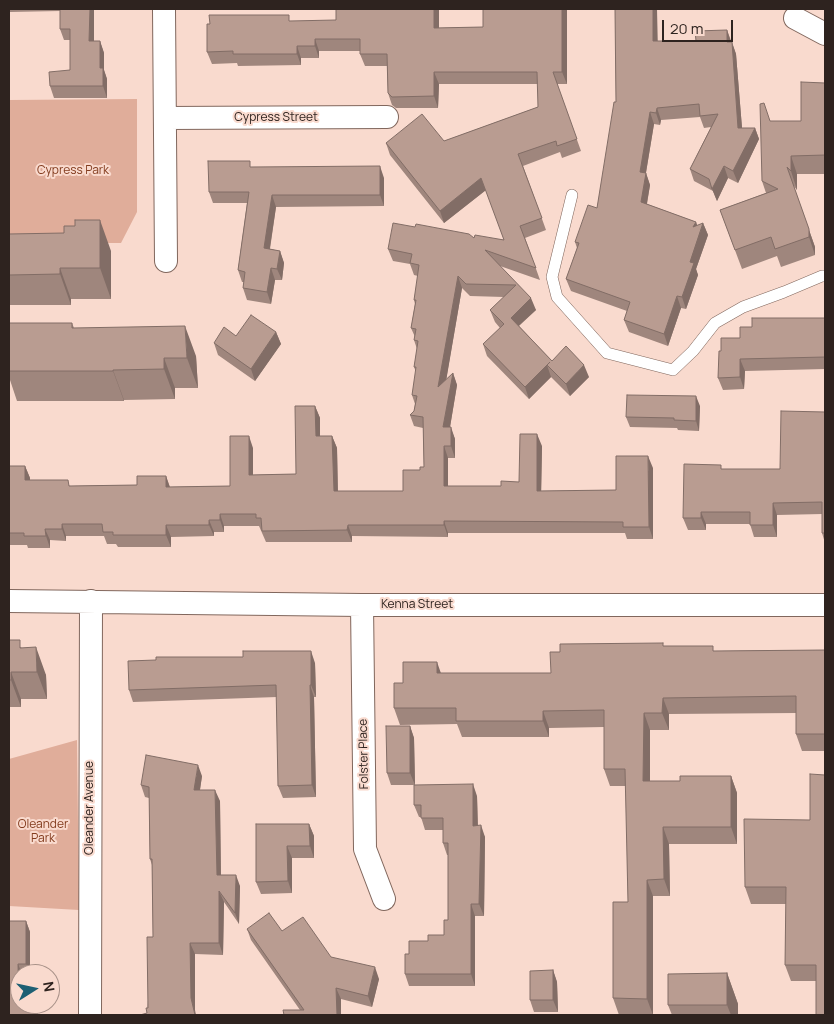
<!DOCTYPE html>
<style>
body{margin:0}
#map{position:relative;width:834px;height:1024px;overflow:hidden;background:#f9dace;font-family:Manrope,sans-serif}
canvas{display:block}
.frame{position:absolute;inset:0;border:10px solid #2e231f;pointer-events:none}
.north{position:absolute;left:10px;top:964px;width:50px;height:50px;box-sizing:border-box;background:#f9dace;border:1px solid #a89188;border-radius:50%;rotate:80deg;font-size:14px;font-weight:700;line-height:20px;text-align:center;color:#2e231f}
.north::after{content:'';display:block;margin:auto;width:18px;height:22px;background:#1d5f73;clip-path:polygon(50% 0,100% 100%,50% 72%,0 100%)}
.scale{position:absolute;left:662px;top:20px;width:71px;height:22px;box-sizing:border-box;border:2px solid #2e231f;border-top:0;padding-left:6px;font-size:15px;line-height:18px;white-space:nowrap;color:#2e231f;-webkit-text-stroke:4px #f9dace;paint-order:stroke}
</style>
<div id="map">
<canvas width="834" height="1024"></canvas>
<div class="frame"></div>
<div class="north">N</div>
<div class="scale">20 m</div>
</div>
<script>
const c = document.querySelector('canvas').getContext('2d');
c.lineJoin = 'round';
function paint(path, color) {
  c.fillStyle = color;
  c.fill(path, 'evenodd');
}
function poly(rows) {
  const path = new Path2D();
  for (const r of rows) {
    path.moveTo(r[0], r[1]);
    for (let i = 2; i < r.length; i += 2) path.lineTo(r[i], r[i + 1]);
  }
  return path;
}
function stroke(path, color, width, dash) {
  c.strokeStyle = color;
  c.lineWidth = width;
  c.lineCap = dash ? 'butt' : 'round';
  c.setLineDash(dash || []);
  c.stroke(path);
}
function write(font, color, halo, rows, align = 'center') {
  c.font = font + ' Manrope,sans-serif';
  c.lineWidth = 4;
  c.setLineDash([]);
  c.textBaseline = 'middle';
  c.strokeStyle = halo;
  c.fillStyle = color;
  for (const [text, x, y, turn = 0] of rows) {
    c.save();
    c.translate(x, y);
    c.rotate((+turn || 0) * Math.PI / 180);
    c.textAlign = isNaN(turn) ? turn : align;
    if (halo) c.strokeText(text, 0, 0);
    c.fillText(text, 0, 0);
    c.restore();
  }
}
paint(poly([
 [137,99,137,212,121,243,9,243,9,100],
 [77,740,79,910,9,906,9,759]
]), '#e0ad9a');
const service = poly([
 [572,195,552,277,557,297,607,353,673,370,693,351,715,323,743,307,784,292,822,276,825,276]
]);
const minor = poly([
 [164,9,166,261],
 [795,18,825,34],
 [165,118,387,117],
 [9,601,362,605,825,605],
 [362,605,365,849,384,899],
 [90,1015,91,601]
]);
stroke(service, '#81675d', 12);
stroke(minor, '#81675d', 24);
stroke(service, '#fff', 11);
stroke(minor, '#fff', 22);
paint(poly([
 [9,9,94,9,94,41,100,41,104,53,104,70,107,79,107,98,54,98,50,86,70,70,70,40,64,40,60,29,60,11,10,12],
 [483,9,664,9,657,9,657,41,696,41,727,30,736,54,742,128,755,128,759,139,738,183,728,178,717,201,713,191,694,181,690,169,711,127,704,128,700,117,661,120,660,125,654,124,646,173,650,185,647,204,696,222,697,226,703,223,708,235,696,269,698,275,686,309,681,308,668,346,629,332,624,320,627,311,571,291,566,279,577,248,575,242,597,208,616,102,615,10,567,10,567,84,557,84,581,151,562,158,560,152,523,166,546,230,525,238,540,280,500,266,536,310,519,326,552,361,589,377,570,396,551,377,529,399,487,356,483,344,500,328,495,322,490,310,504,297,470,296,462,288,446,380,453,373,457,385,450,427,455,439,455,458,448,458,448,486,501,486,519,482,542,446,541,491,616,490,653,468,653,539,627,539,625,533,448,533,448,537,352,536,352,542,266,542,259,526,224,526,224,532,214,532,214,536,171,537,171,547,118,547,116,544,107,544,104,536,66,536,66,541,50,540,50,548,28,548,27,545,9,545,9,466,25,466,30,478,30,480,71,486,137,485,166,476,170,487,230,486,253,448,253,475,296,474,315,406,320,418,320,436,332,436,337,448,338,491,403,491,420,470,424,467,423,428,414,426,410,415,414,411,415,404,412,395,416,372,414,367,417,349,414,340,415,337,411,328,415,304,414,300,418,276,414,275,410,264,393,261,388,249,474,238,504,240,486,190,444,223,390,155,386,143,444,141,538,107,538,84,439,84,438,108,396,108,392,105,388,93,387,66,365,66,360,54,360,51,319,51,319,58,301,58,301,65,238,66,237,63,212,64,207,52,291,21,439,28,483,27],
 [825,83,825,174,797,174,797,190,793,185,815,247,815,255,781,267,777,256,742,269,720,210,766,193,762,181,770,121,801,121],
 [252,167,384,178,384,206,276,207,270,249,280,251,284,263,282,280,275,280,271,304,247,300,243,288,244,282,242,282,238,270,247,203,213,203,209,192],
 [9,234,111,251,111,299,71,299,71,305,9,305],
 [825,318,825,369,745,371,744,389,723,390,718,378,721,351,740,338,752,327],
 [9,323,72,323,74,328,196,356,198,388,175,388,175,399,124,400,124,401,17,401,9,377],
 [276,332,281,344,255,381,218,355,214,343,236,336],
 [700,406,699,431,678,430,677,428,630,427,626,417],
 [825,412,825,543,822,533,822,514,777,515,777,537,754,537,750,524,706,524,706,530,688,530,683,518,722,469,780,469],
 [9,640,22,648,46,675,47,699,21,699,21,707,9,707],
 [664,646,715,651,825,650,825,751,802,751,796,734,796,713,669,714,669,730,650,730,650,781,680,781,731,776,737,793,737,844,669,844,670,896,653,896,653,1015,619,1015,613,998,628,902,626,786,610,786,604,769,604,727,549,728,549,737,462,737,457,724,400,725,394,708,441,673,551,673,560,652],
 [315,663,316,697,314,697,316,797,283,798,278,786,277,697,133,702,129,690],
 [410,726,414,738,415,785,391,785,387,773],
 [825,775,816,981,791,981,785,965,786,904,751,904,745,887,810,820],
 [202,776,200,790,220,801,221,875,240,886,239,924,224,902,223,955,195,954,195,1010,147,1013,153,937,152,865,150,859,149,798,145,797,141,785],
 [477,796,478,825,485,837,484,916,475,916,475,986,409,986,405,974,409,954,428,941,444,935,448,920,448,855,447,855,443,843,443,830,425,830,421,817,419,817,414,805],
 [256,824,309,824,314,836,314,858,292,858,292,893,261,894,256,882],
 [26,921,30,932,30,974,20,974,20,1004,9,1015],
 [247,929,282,931,331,957,379,979,372,1007,341,999,341,1015,284,1015,300,1010,251,940],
 [553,970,557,982,558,1012,534,1012,530,1000],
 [727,973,738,1004,738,1015,672,1015,668,1005]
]), '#9f867d');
paint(poly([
 [90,9,94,9,94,53,89,41],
 [434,9,439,9,439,40,434,28],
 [562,9,566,9,567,10,567,84,562,72],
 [653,9,657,9,658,53,653,41],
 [727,30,731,42,727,42],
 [315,39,319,51,319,58,315,46],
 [100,41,104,53,104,70,107,79,107,98,103,86,100,68],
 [732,42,736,54,743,140,738,128],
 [297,46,301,58,301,65,297,54],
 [434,72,439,84,438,108,434,96],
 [657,108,661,120,660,125,656,113],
 [650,112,654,124,644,184,640,172],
 [755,128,759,139,738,183,733,171],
 [791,156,797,174,797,190,791,171],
 [380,166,384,178,384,206,380,195],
 [724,166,728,178,717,201,712,189],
 [787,167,815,247,815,255,809,237],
 [646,173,650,185,645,214,641,202],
 [481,178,486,190,444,223,440,211],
 [272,195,276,207,268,260,264,248],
 [100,220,111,251,111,299,100,268],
 [696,222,700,233,703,223,708,235,696,269,698,275,686,309,682,297,690,262,693,227],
 [280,251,284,263,282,280,277,269],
 [60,268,71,299,71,305,60,274],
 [271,268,275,280,271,304,267,292],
 [458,276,462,288,443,399,438,387],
 [677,296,681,308,668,346,664,334],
 [531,298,536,310,515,329,511,318],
 [185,326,196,356,198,388,187,358],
 [276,332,281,344,255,381,251,369],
 [164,358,175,388,175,399,164,369],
 [740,359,745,371,744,389,740,377],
 [547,365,551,377,529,399,525,387],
 [584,365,589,377,570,396,566,384],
 [113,370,124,400,124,401,113,371],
 [453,373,457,385,448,439,443,427],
 [696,396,700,406,699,431,696,421],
 [315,406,320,418,320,448,316,436],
 [451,427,455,439,455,458,451,446],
 [537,434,542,446,541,502,537,491],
 [249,436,253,448,253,487,249,475],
 [332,436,337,448,338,503,334,491],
 [444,446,448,458,448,498,444,486],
 [648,456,653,468,653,539,649,527],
 [25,466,30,478,30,492,25,480],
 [166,476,170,488,166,487],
 [773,503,777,515,777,537,773,525],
 [701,512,706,524,706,530,701,518],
 [220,514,224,526,224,532,220,520],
 [209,520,214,532,214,536,209,525],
 [444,521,448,533,448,537,444,525],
 [62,524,66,536,66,541,62,529],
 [166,525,171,537,171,547,166,535],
 [348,525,352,536,352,542,347,530],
 [45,529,50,540,50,548,46,536],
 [36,647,46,675,47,699,37,672],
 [311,651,315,663,316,697,311,685],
 [437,662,443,679,437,673],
 [11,672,21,699,21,707,11,680],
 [310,685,314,697,316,797,312,785],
 [663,698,669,714,669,730,662,713],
 [543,711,549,728,549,737,543,721],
 [644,713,650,730,650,798,643,781],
 [410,726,414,738,415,785,410,773],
 [198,765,202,776,198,802,194,790],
 [731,776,737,793,737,844,731,827],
 [473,784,477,796,478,838,473,826],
 [215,790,220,801,221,886,217,875],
 [309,824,314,836,314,858,310,846],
 [481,825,485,837,484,916,479,904],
 [663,827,669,844,670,896,664,879],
 [287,846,292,858,292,893,288,881],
 [236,875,240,886,239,924,235,913],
 [647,880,653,896,653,1015,647,999],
 [219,891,224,902,223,955,219,943],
 [471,904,475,916,475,986,471,974],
 [26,921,30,932,30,974,26,964],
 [190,943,195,954,195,1010,196,1015,195,1015,191,998],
 [18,964,22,974,20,974,19,1007],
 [375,967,379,979,372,1007,368,996],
 [553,970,557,982,558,1012,553,1000],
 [727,973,738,1004,738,1015,731,1015,727,1005],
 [336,988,341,999,341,1015,337,1015],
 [34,1004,38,1004,38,1015,34,1015]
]), '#826d66');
const building = poly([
 [60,9,90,9,89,41,100,41,100,68,103,68,103,86,50,86,49,72,70,70,70,29,60,29,60,9],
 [336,9,434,9,434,28,483,27,483,9,562,9,562,72,553,72,577,139,557,146,556,141,518,154,542,218,520,226,536,268,485,250,531,298,511,318,552,361,566,346,584,365,566,384,547,365,550,362,525,387,483,344,504,324,490,310,516,285,466,284,458,276,438,387,453,373,443,427,451,427,451,446,444,446,444,486,501,486,501,481,519,482,520,434,537,434,537,491,616,490,616,456,648,456,649,527,623,527,623,522,444,521,444,525,348,525,347,530,262,531,261,518,256,518,256,514,220,514,220,520,209,520,209,525,166,525,166,535,113,535,113,532,103,532,102,524,62,524,62,529,45,529,46,536,24,536,24,533,9,533,9,466,25,466,25,480,68,480,69,486,137,485,137,476,166,476,166,487,230,486,230,436,249,436,249,475,296,474,295,406,315,406,316,436,332,436,334,491,403,491,403,470,420,470,420,467,424,467,423,417,410,415,414,411,417,396,412,395,416,367,414,367,418,341,414,340,416,329,411,328,416,300,414,300,419,265,410,263,412,254,388,249,393,223,415,227,416,224,469,234,474,238,475,235,504,240,481,178,440,211,386,143,422,114,444,141,538,107,537,72,434,72,434,96,392,97,388,93,387,54,360,54,360,39,315,39,315,46,297,46,297,54,233,54,233,51,207,52,207,24,210,24,209,15,289,15,289,21,336,20,336,9],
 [615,9,653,9,653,41,696,41,695,31,727,30,727,42,732,42,738,128,755,128,733,171,724,166,712,189,709,179,690,169,718,114,700,116,699,104,657,108,656,113,650,112,640,172,646,173,641,202,696,222,693,227,703,223,690,262,694,263,682,297,677,296,664,334,624,320,630,302,566,279,579,243,575,242,588,205,597,208,614,102,616,102,615,9],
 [801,82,825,83,825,155,791,156,791,171,787,167,809,229,809,237,775,249,771,237,735,250,720,210,778,189,762,181,760,104,764,103,770,121,801,121,801,82],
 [208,161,250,161,250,167,380,166,380,195,272,195,264,248,280,251,277,269,271,268,267,292,243,288,245,272,238,270,249,192,209,192,208,161],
 [75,220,100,220,100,268,60,268,60,274,9,275,9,234,64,233,64,226,75,226,75,220],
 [251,315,276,332,251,369,214,343,224,327,236,336,251,315],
 [752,318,825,318,825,357,740,359,740,377,718,378,719,351,721,351,721,338,740,338,740,327,752,327,752,318],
 [9,323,72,323,72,328,185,326,187,358,164,358,164,369,113,370,113,371,9,371,9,323],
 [627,395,696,396,696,421,674,420,674,418,626,417,627,395],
 [781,411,825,412,825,533,822,533,822,502,773,503,773,525,750,525,750,512,701,512,701,518,683,518,684,464,721,465,721,469,780,469,781,411],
 [9,640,20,640,20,648,36,647,37,672,11,672,11,680,9,680,9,640],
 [663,643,663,646,713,646,713,651,825,650,825,734,796,734,796,696,663,698,662,713,644,713,643,781,680,781,680,776,731,776,731,827,663,827,664,879,647,880,647,999,613,998,613,902,628,902,625,769,604,769,604,710,543,711,543,721,456,721,456,708,394,708,394,683,403,683,403,662,437,662,437,673,551,673,550,652,560,652,560,644,663,643],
 [243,651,311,651,311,685,310,685,312,785,278,786,276,685,129,690,128,661,156,660,156,657,243,657,243,651],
 [386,726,410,726,410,773,387,773,386,726],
 [146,755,198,765,194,790,215,790,217,875,236,875,235,913,219,891,219,943,190,943,191,998,195,1015,140,1015,147,1013,146,1008,148,1008,147,937,153,937,152,859,150,859,149,787,141,785,146,755],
 [810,774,825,775,825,1015,816,1015,816,965,785,965,786,887,745,887,744,819,810,820,810,774],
 [473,784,473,826,481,825,479,904,471,904,471,974,405,974,405,954,409,954,409,941,428,941,428,935,444,935,444,920,448,920,448,843,443,843,443,818,421,818,421,805,414,805,414,785,473,784],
 [256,824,309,824,310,846,287,846,288,881,256,882,256,824],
 [269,913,282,931,303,917,331,957,375,967,368,996,336,988,337,1015,284,1015,283,1010,304,1010,247,929,269,913],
 [9,921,26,921,26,964,18,964,19,1007,20,1004,34,1004,34,1015,9,1015,9,921],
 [553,970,553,1000,530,1000,530,971,553,970],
 [727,973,727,1005,668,1005,668,974,727,973]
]);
paint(building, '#b99c91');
stroke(building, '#826d66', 1);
write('12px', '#2e231f', '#f9dace', [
 ["Cypress Street",276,118],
 ["Kenna Street",417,605],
 ["Folster Place",364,754,-91],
 ["Oleander Avenue",90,808,-90]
]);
write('12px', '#833c1e', '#f9dace', [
 ["Cypress Park",73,171],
 ["Oleander",43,825],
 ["Park",43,839]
]);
</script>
